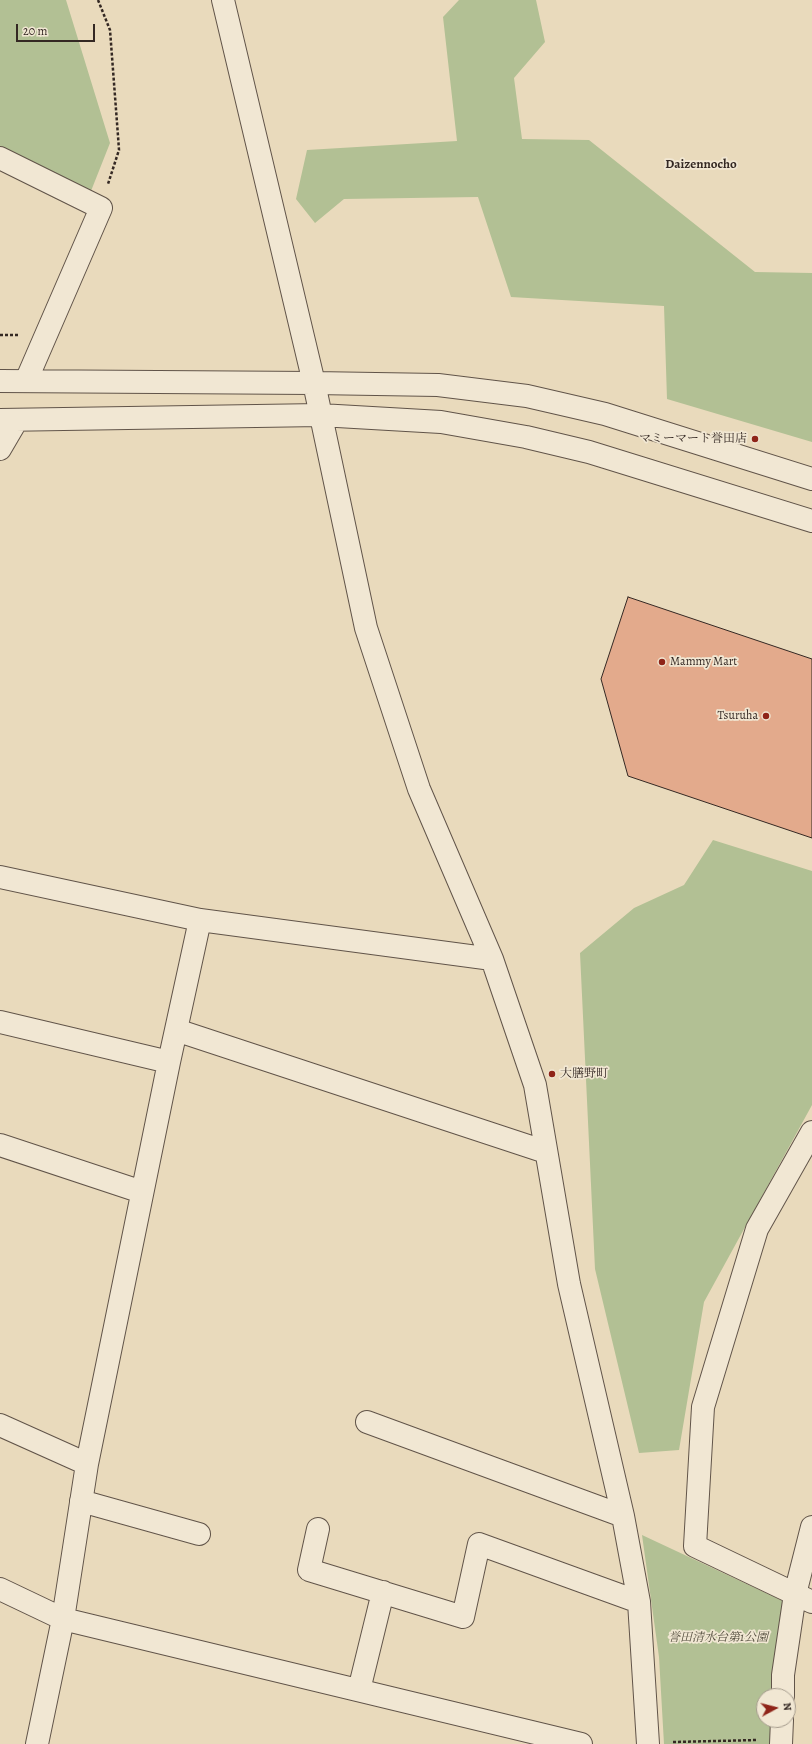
<!DOCTYPE html>
<meta charset="utf-8">
<style>
body{margin:0}
#map{position:relative;width:812px;height:1744px;overflow:hidden;background:#e9dabc;font-family:Alegreya,serif}
canvas{display:block}
.north{position:absolute;left:756px;top:1688px;width:40px;height:40px;box-sizing:border-box;background:#f1e7d3;border:1px solid #a59b8d;border-radius:50%;rotate:83deg;font-size:11px;font-weight:700;line-height:16px;text-align:center;color:#342823}
.north::after{content:'';display:block;margin:auto;width:14px;height:18px;background:#8f2418;clip-path:polygon(50% 0,100% 100%,50% 72%,0 100%)}
.scale{position:absolute;left:16px;top:24px;width:79px;height:18px;box-sizing:border-box;border:2px solid #342823;border-top:0;padding-left:5px;font-size:12px;line-height:14px;white-space:nowrap;color:#342823;-webkit-text-stroke:3px #f1e7d3;paint-order:stroke}
</style>
<div id="map">
<canvas width="812" height="1744"></canvas>
<div class="north">N</div>
<div class="scale">20 m</div>
</div>
<script>
const c = document.querySelector('canvas').getContext('2d');
c.lineJoin = 'round';
function paint(path, color) {
  c.fillStyle = color;
  c.fill(path, 'evenodd');
}
function poly(rows) {
  const path = new Path2D();
  for (const r of rows) {
    path.moveTo(r[0], r[1]);
    for (let i = 2; i < r.length; i += 2) path.lineTo(r[i], r[i + 1]);
  }
  return path;
}
function stroke(path, color, width, dash) {
  c.strokeStyle = color;
  c.lineWidth = width;
  c.lineCap = dash ? 'butt' : 'round';
  c.setLineDash(dash || []);
  c.stroke(path);
}
function write(font, color, halo, rows, align = 'center') {
  c.font = font + ' Alegreya,"Noto Serif JP",serif';
  c.lineWidth = 3.5;
  c.setLineDash([]);
  c.textBaseline = 'middle';
  c.strokeStyle = halo;
  c.fillStyle = color;
  for (const [text, x, y, turn = 0] of rows) {
    c.save();
    c.translate(x, y);
    c.rotate((+turn || 0) * Math.PI / 180);
    c.textAlign = isNaN(turn) ? turn : align;
    if (halo) c.strokeText(text, 0, 0);
    c.fillText(text, 0, 0);
    c.restore();
  }
}
paint(poly([
 [0,0,66,0,110,143,91,191,0,146],
 [459,0,536,0,545,42,514,78,522,139,589,140,755,272,812,273,812,442,667,399,664,306,511,297,478,197,344,199,315,223,296,199,307,150,457,141,443,17],
 [713,840,812,871,812,1105,704,1302,679,1450,639,1453,595,1269,580,953,634,908,684,885],
 [642,1535,783,1601,773,1696,764,1696,764,1720,772,1720,772,1744,664,1744,659,1657]
]), '#b2c094');
const building = poly([
 [628,597,812,659,812,838,628,776,601,679,628,597]
]);
paint(building, '#e3aa8c');
stroke(building, '#342823', 1);
const minor = poly([
 [223,0,314,383,366,628,419,789,492,959,535,1085,569,1284,623,1516,639,1602,648,1744],
 [0,158,101,208,26,381],
 [0,381,314,383,438,385,527,396,605,414,812,479],
 [0,420,320,415,441,422,526,437,589,452,812,521],
 [0,449,17,420],
 [0,877,200,920,492,959],
 [0,1022,169,1062],
 [176,1030,546,1152],
 [812,1132,757,1229,703,1407,695,1546,812,1602],
 [0,1145,142,1192],
 [367,1422,623,1516],
 [0,1425,87,1464],
 [81,1501,199,1534],
 [318,1529,309,1570,463,1617,479,1544,639,1602],
 [0,1589,63,1619,581,1744],
 [359,1690,383,1592],
 [783,1696,783,1675,795,1594,812,1527],
 [37,1744,63,1619,87,1464,169,1062,200,920],
 [781,1744,782,1720]
]);
stroke(minor, '#615449', 24);
stroke(poly([
 [98,0,110,30,118,136,119,150,108,184],
 [0,335,19,335],
 [673,1742,758,1740]
]), '#342823', 2.5, [3, 2]);
stroke(minor, '#f1e7d3', 22);
for (const [x, y, r, color] of [
 [755,439,4,"#8f2418"],
 [662,662,4,"#8f2418"],
 [766,716,4,"#8f2418"],
 [552,1074,4,"#8f2418"]
]) {
  const dot = new Path2D();
  dot.arc(x, y, r, 0, 2 * Math.PI);
  c.fillStyle = color;
  c.fill(dot);
  stroke(dot, '#f1e7d3', 1.5);
}
write('12px', '#342823', '#f1e7d3', [
 ["マミーマート誉田店",747,439],
 ["Mammy Mart",670,662,"left"],
 ["Tsuruha",758,716],
 ["大膳野町",560,1074,"left"]
], 'right');
write('italic 12px', '#544e3f', '#f1e7d3', [
 ["誉田清水台第1公園",718,1638]
]);
write('bold 13px', '#342823', '#f1e7d3', [
 ["Daizennocho",701,165]
]);
</script>
